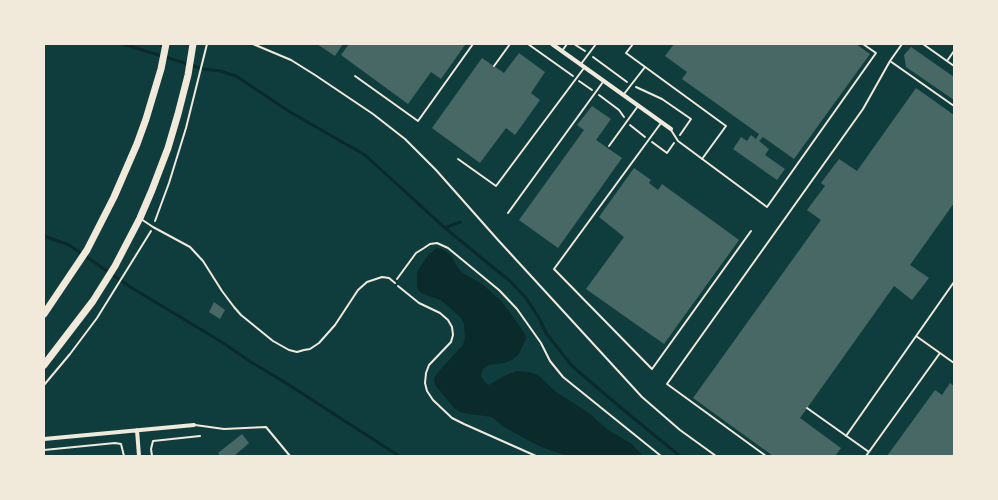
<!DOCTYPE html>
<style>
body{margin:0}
#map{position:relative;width:998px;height:500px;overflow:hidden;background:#0f3d3e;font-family:Ubuntu,sans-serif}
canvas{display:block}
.frame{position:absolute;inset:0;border:45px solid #f1e9da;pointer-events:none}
</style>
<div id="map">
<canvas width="998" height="500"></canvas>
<div class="frame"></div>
</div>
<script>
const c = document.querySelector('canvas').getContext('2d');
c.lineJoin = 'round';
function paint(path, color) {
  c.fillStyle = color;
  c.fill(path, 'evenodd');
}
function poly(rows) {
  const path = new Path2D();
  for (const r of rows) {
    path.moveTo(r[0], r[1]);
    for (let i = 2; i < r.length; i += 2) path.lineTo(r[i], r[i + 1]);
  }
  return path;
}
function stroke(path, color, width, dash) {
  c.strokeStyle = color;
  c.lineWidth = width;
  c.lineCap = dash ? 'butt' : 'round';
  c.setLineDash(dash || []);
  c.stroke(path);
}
paint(poly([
 [437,248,442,249,451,255,458,268,463,273,482,284,501,301,512,315,525,334,526,339,522,347,519,354,512,360,504,363,489,365,483,369,481,376,485,382,489,385,504,376,517,371,529,372,538,375,556,392,589,413,608,430,632,444,643,456,567,456,541,447,522,437,504,427,492,417,462,413,455,409,435,385,434,378,440,370,463,345,465,338,464,324,461,318,448,306,440,300,421,293,417,288,417,272,422,264,429,254]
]), '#0a2a2b');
stroke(poly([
 [123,44,204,69,220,71,236,76,290,112,365,155,445,228,460,222],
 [445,228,511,282,526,298,539,318,546,333,572,366,626,412,680,456],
 [44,236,69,245,132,288,220,341,251,362,286,383,399,456]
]), '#0a2a2b', 3);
paint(poly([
 [317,44,343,44,335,56],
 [349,44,463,44,465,45,441,79,431,72,408,104,341,55],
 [674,44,856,44,870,54,794,159,763,137,759,141,769,149,765,155,785,169,777,180,733,149,741,137,747,141,751,135,756,139,759,134,682,79,687,72,665,56],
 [911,47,954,77,954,100,906,67,904,55],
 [519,53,545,72,531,93,540,100,515,135,506,128,480,163,432,128,482,58,504,73],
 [916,88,954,115,954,203,910,265,929,278,912,300,894,286,800,418,841,448,835,456,773,456,693,398,821,220,807,210,825,186,821,183,839,159,857,171],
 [592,106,611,119,596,140,622,158,558,248,519,220,584,130,577,125],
 [634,168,651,180,649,183,658,190,662,184,739,240,664,344,586,289,624,237,599,217],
 [214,302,225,310,220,319,209,312],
 [950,383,954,386,954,456,887,456,935,390,942,395],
 [242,434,249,443,234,456,220,456,218,453]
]), '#486865');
stroke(poly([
 [253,44,291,60,315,75,373,114,405,139,436,170,498,240,642,397,680,430,716,456],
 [528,44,573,76],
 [574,44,585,51],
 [593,57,627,82],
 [579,81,592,90],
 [636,87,662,99,691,119,680,135],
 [599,95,619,110,624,117],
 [630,125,645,137],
 [652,142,667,153,674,143],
 [155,221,169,183,186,128,207,44],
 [397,279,416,253,424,248,430,244,437,243,448,248,499,290,517,309,541,343,550,361,563,377,661,456],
 [398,286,419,303,440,313,448,320,452,327,453,335,451,342,429,365,426,373,425,383,427,391,433,400,452,418,464,424,536,456],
 [44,385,70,354,97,318,151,231],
 [44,450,115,443,121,444,124,456],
 [152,456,151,449,153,441,200,436]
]), '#f1e9da', 2);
stroke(poly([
 [633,44,626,53,726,126,702,159],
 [923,44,954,66],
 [562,51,567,44],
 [890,61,954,106],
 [947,61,954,51],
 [581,64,596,44],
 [494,66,510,44],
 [355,76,418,121,473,44],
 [624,94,645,67],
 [661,123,554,269,652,369,751,231],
 [671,130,678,141,767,207,876,53,863,44],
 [609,146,638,106],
 [458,159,496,186,584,68],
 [508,213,603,82],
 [141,219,153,227,190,247,203,261,222,291,234,307,241,315,273,341,289,350,297,352,304,350,310,349,319,343,335,325,358,290,367,282,382,277,389,278,395,283],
 [916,336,954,363],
 [807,408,869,452],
 [195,425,224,429,266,427,290,456],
 [846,436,954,282],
 [766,456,667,384,863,109,890,61,902,44],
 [866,456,940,353]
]), '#f1e9da', 2);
stroke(poly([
 [552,44,671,129],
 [137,430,139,456],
 [44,439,194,425]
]), '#f1e9da', 4);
stroke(poly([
 [44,314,87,250,114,197,137,144,146,119,161,69,166,44],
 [44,365,93,301,115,266,140,218,152,190,168,148,178,114,188,75,193,44]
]), '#f1e9da', 7);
</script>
